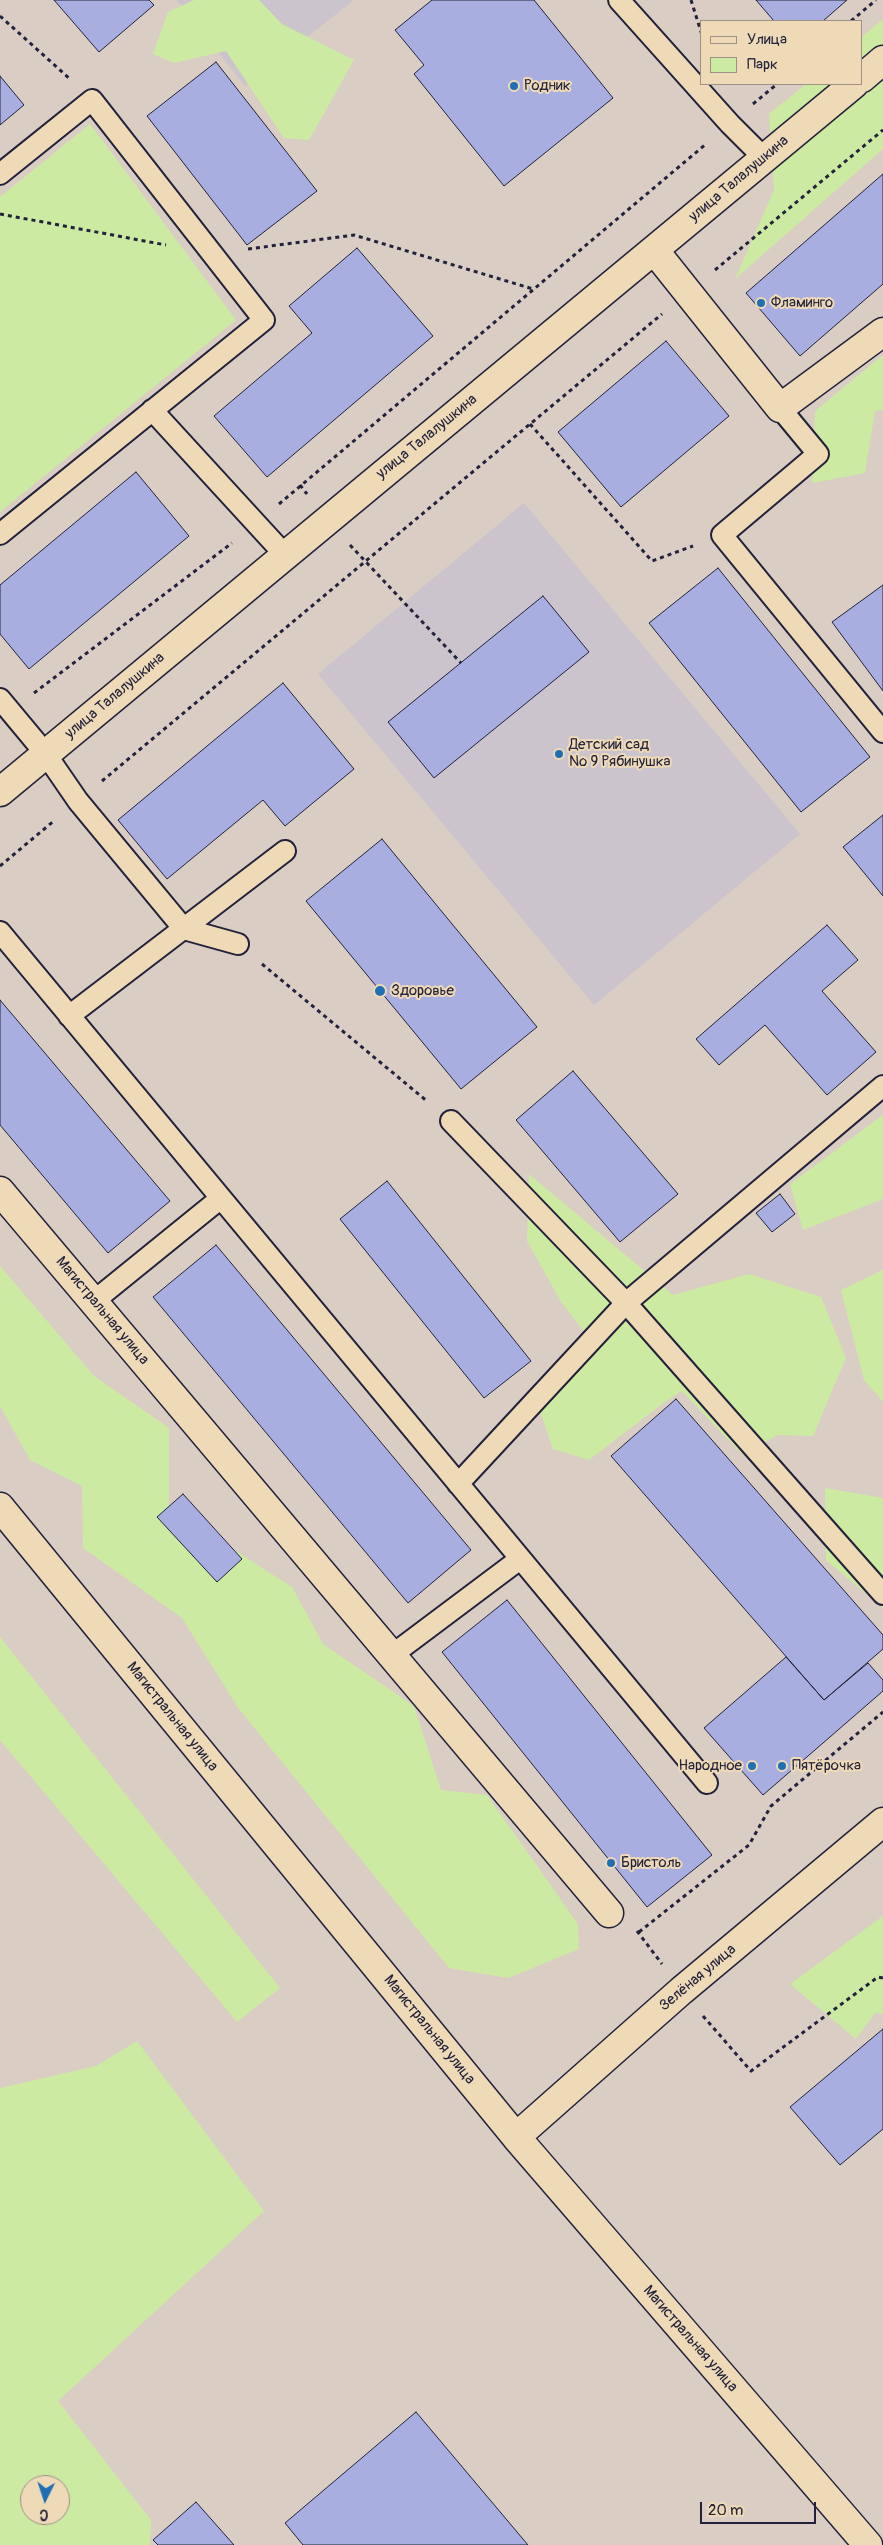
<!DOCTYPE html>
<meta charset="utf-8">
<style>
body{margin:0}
#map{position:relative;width:883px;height:2545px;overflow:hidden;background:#dacdc4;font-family:Pangolin,sans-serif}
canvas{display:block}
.legend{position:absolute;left:700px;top:20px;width:162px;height:65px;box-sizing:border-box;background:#efdab8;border:1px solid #9d9086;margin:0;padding:6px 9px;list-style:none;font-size:15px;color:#22223b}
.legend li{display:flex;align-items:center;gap:10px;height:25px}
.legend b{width:25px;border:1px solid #9d9086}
.north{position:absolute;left:20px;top:2475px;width:50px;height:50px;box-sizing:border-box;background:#efdab8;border:1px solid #9d9086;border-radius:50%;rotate:184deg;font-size:14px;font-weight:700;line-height:20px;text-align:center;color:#22223b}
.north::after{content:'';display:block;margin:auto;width:18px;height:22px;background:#1f6fb2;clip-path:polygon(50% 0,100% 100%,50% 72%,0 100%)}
.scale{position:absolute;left:700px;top:2502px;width:116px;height:22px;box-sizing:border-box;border:2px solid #22223b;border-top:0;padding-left:6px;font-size:15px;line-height:18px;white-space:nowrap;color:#22223b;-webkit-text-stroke:4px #efdab8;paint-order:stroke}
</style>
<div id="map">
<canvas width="883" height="2545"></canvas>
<ul class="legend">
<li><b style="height:6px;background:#efdab8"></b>Улица</li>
<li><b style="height:14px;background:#cdeaa2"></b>Парк</li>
</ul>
<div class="north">С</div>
<div class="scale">20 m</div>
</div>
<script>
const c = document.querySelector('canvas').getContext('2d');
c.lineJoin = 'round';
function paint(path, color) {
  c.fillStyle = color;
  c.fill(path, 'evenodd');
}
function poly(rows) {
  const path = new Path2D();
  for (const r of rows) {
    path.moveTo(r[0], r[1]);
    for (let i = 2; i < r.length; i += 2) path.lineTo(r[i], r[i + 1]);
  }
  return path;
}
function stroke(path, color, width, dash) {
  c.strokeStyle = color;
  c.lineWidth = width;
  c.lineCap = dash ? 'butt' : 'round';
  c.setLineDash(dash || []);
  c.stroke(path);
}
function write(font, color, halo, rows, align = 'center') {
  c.font = font + ' Pangolin,sans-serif';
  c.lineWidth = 4;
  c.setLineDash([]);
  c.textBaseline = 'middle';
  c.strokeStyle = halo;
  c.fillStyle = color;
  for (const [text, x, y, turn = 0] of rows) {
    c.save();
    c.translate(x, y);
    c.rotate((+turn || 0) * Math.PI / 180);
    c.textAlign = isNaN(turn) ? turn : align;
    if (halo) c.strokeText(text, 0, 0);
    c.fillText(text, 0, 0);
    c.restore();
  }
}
paint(poly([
 [177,0,354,0,245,86],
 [524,503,800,834,594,1005,318,674]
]), '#cbc4cc');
paint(poly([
 [194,0,259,0,282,24,354,60,309,140,284,138,226,51,174,63,153,54,168,12],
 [883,19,883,149,735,279,774,190,769,114,806,84,862,84,862,37],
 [90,124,236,320,0,512,0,197],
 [883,355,883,410,875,411,865,473,812,483,815,411],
 [883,1115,883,1199,803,1230,790,1184],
 [529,1174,673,1295,749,1274,821,1297,846,1358,813,1436,778,1435,742,1454,682,1391,666,1401,589,1460,553,1449,532,1388,593,1343,561,1302,527,1241],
 [0,1266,94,1376,169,1428,169,1508,292,1587,323,1644,414,1706,441,1790,487,1795,578,1924,579,1949,508,1978,449,1968,239,1709,182,1618,83,1548,82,1486,30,1460,0,1406],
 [883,1270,883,1402,864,1380,841,1290],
 [825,1488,883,1498,883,1608,826,1560],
 [0,1637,280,1988,237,2022,0,1740],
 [883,1916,883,2014,875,2013,856,2039,790,1984],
 [137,2041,264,2211,58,2401,151,2520,150,2545,0,2545,0,2088,96,2066],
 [30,2485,60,2485,60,2515,30,2515]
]), '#cdeaa2');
const building = poly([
 [54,0,149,0,154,5,99,52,54,0],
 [432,0,534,0,613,98,504,186,414,74,424,65,395,30,432,0],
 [756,0,847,0,823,21,774,21,756,0],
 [216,62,317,191,247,245,147,116,216,62],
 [0,76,24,105,0,125,0,76],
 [883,174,883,284,800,356,746,293,883,174],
 [357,248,433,336,267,477,214,416,312,333,289,306,357,248],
 [666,341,729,416,621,507,558,432,666,341],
 [136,472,189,536,29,669,0,634,0,585,136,472],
 [718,568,870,757,801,812,649,623,718,568],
 [883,585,883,691,832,622,883,585],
 [543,596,589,652,434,778,388,722,543,596],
 [283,683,354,769,285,826,263,800,167,879,118,820,283,683],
 [883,815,883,896,843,847,883,815],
 [382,839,537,1027,461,1089,306,901,382,839],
 [827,925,858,960,822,991,876,1052,827,1095,765,1025,719,1065,696,1039,827,925],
 [0,1000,170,1201,108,1253,0,1125,0,1000],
 [573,1071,678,1194,620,1242,516,1120,573,1071],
 [387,1181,531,1361,484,1398,340,1219,387,1181],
 [780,1194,795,1214,772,1232,756,1213,780,1194],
 [216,1245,471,1550,408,1603,153,1297,216,1245],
 [676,1399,883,1635,883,1649,824,1700,611,1456,676,1399],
 [183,1494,242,1559,217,1582,157,1517,183,1494],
 [507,1600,712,1855,647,1907,442,1652,507,1600],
 [786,1657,824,1700,868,1663,883,1680,883,1691,763,1795,704,1728,786,1657],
 [883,2029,883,2129,840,2165,790,2107,883,2029],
 [416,2412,528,2545,303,2545,285,2523,416,2412],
 [196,2502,234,2545,158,2545,153,2540,196,2502]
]);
paint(building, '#a8aedf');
stroke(building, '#22223b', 1);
const service = poly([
 [619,0,730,124,764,158],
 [0,174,92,100,264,320,0,534],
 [780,408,818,454,722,535,883,732],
 [152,410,285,555],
 [0,699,45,753,78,801,184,929,238,944],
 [0,932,707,1783],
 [69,1016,285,851],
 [451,1121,626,1303,883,1086],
 [94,1301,221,1198],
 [458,1484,626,1303,883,1594],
 [392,1655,520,1559]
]);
const minor = poly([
 [862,78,883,60],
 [654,250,780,408,883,332],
 [0,792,854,84],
 [0,1191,609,1913]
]);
const secondary = poly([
 [0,1507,516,2137,868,2545],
 [516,2137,681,1991,883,1822]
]);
stroke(service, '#22223b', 24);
stroke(minor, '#22223b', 31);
stroke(secondary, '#22223b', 31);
stroke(poly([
 [691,0,702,35],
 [0,16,70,79],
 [851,21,876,0],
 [753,104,777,84],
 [0,214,166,245],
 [248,249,354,235,533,289],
 [715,270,883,130],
 [530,424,652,561,693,546],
 [300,485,307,494],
 [279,504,706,144],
 [350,545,461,663],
 [34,693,232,543],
 [102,781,662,314],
 [0,866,55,820],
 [262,964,428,1102],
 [637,1931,662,1964],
 [639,1932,749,1845,771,1806,883,1712],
 [703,2016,751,2071,878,1977,883,1978]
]), '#22223b', 3, [4, 4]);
stroke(service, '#efdab8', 20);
stroke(minor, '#efdab8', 28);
stroke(secondary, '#efdab8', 28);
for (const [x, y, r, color] of [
 [514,86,5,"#1f6fb2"],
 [761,303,5,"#1f6fb2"],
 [559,754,5,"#1f6fb2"],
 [380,991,6,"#1f6fb2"],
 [752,1766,5,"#1f6fb2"],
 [782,1766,5,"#1f6fb2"],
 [611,1863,5,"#1f6fb2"]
]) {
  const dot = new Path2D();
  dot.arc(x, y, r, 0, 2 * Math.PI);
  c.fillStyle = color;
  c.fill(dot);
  stroke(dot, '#efdab8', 2);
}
write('15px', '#22223b', '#efdab8', [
 ["Родник",524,86],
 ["Фламинго",771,303],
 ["Детский сад",569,745],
 ["№ 9 Рябинушка",569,762],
 ["Здоровье",391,991],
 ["Народное",742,1766,"right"],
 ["Пятёрочка",792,1766],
 ["Бристоль",621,1863]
], 'left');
write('15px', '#22223b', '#efdab8', [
 ["улица Талалушкина",739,179,-40],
 ["улица Талалушкина",427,437,-39],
 ["улица Талалушкина",115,696,-40],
 ["Магистральная улица",102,1311,50],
 ["Магистральная улица",172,1717,51],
 ["Зелёная улица",698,1978,-40],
 ["Магистральная улица",429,2030,51],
 ["Магистральная улица",690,2339,49]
]);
</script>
